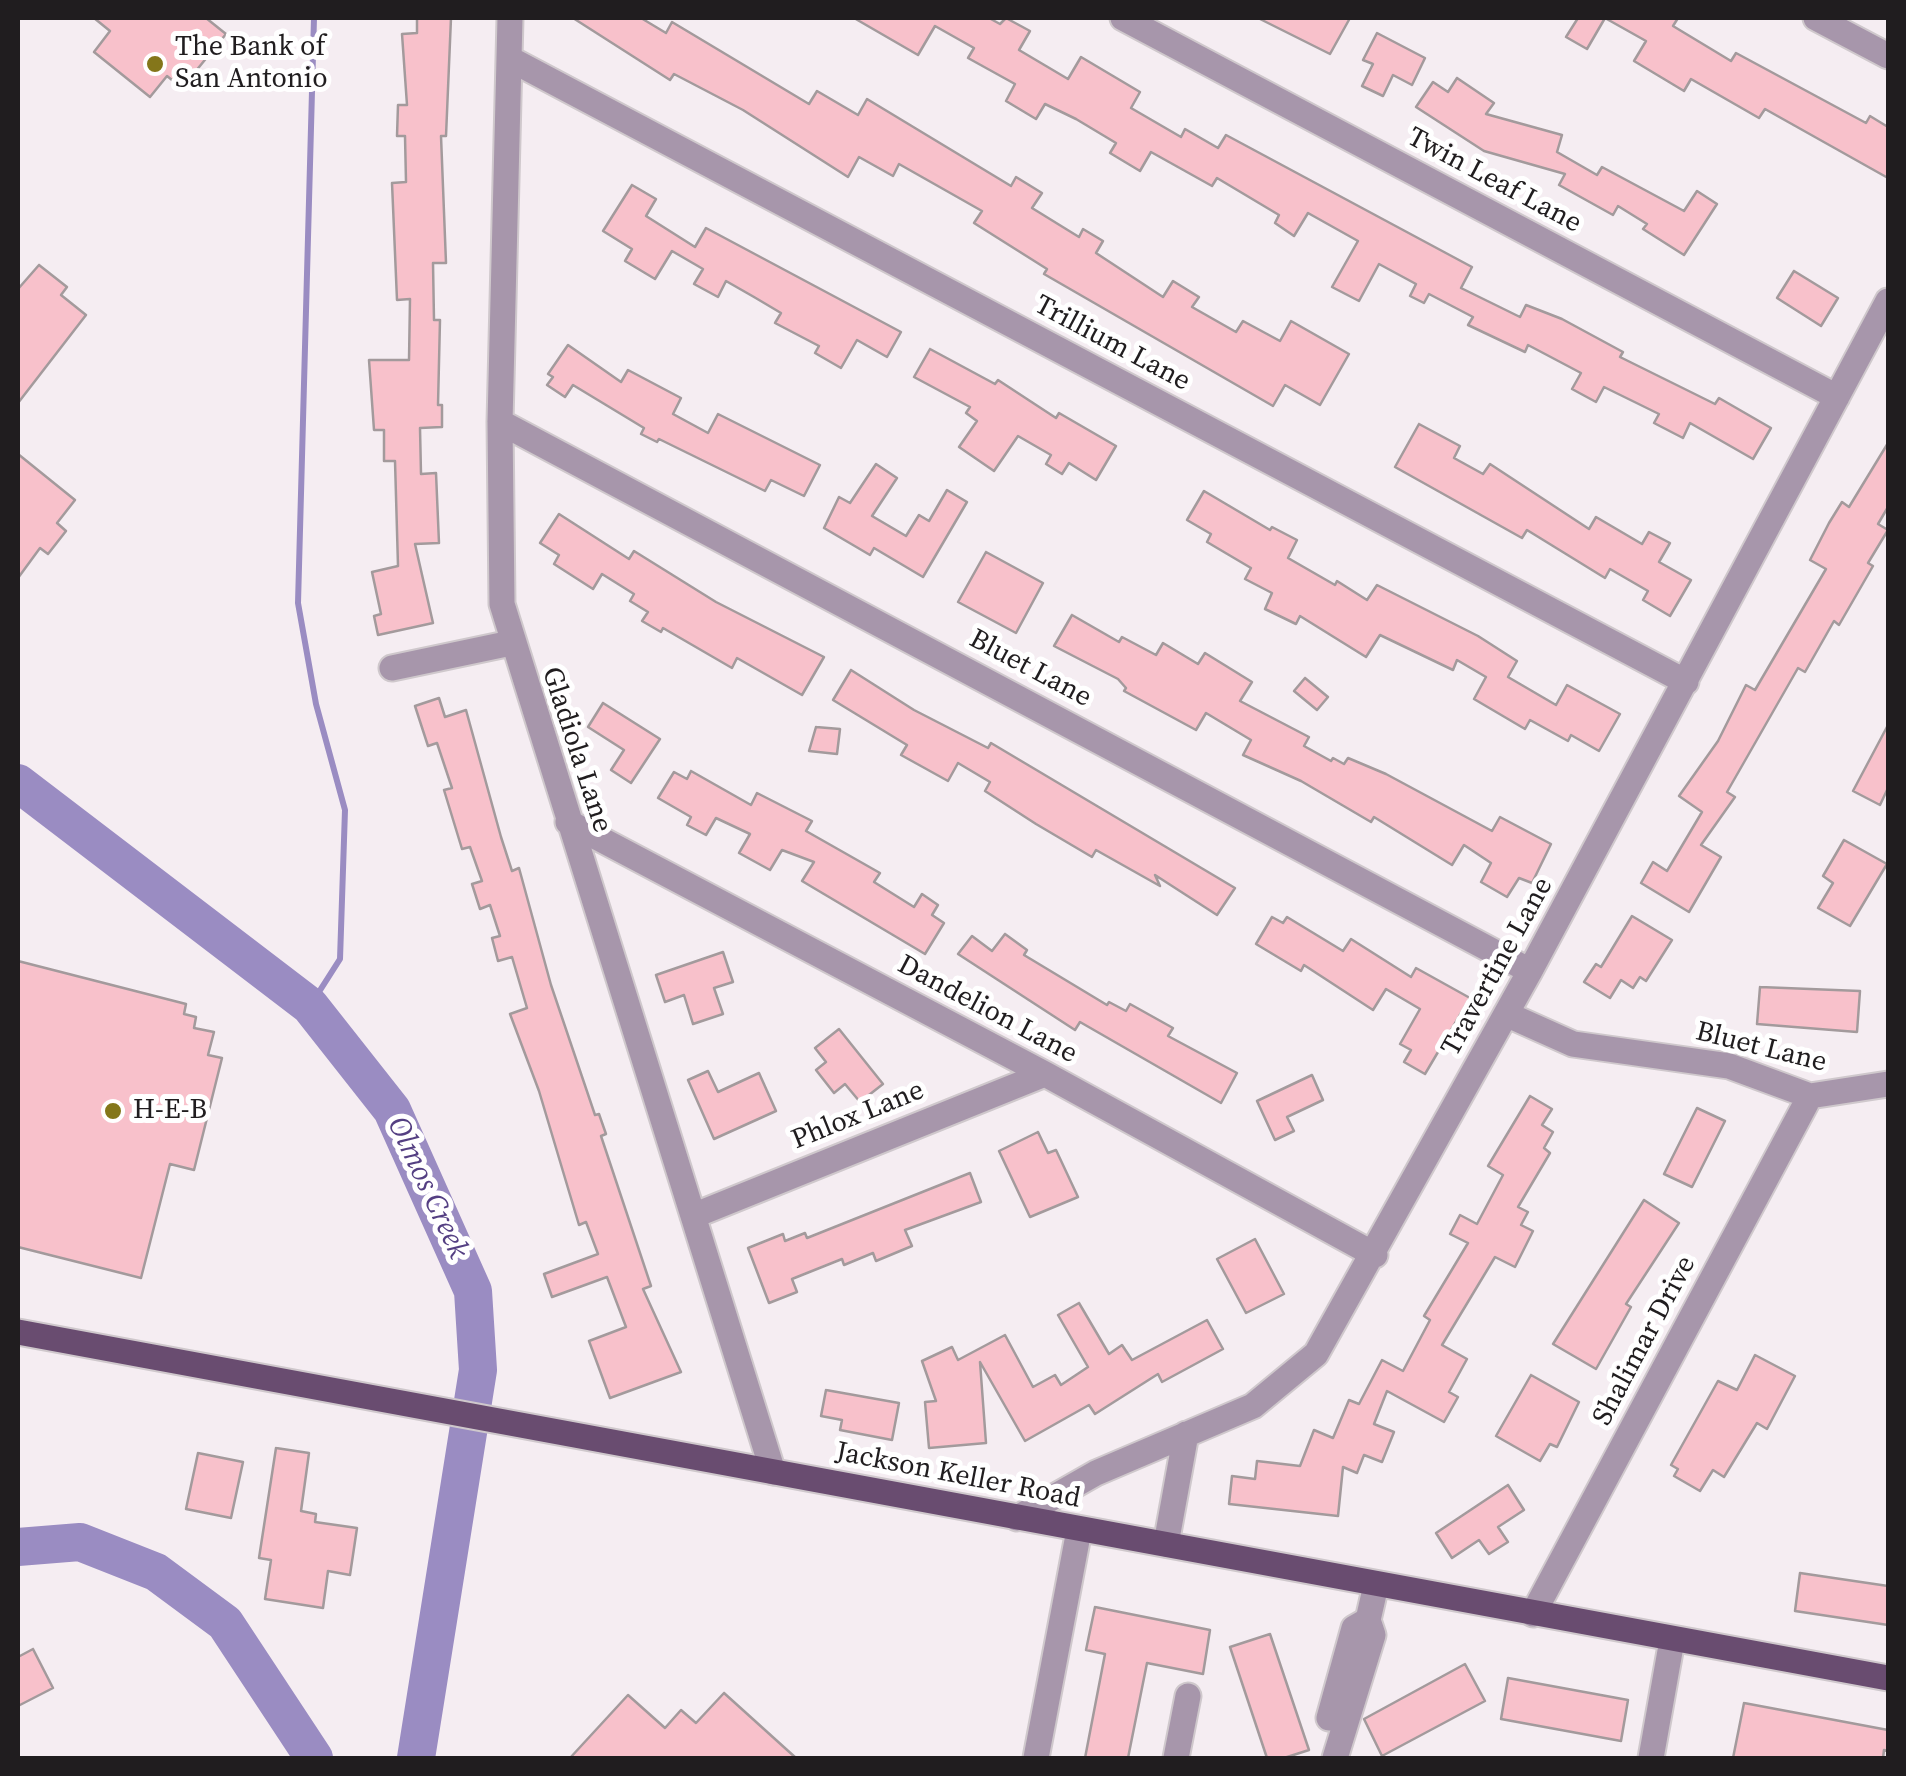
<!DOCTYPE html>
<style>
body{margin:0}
#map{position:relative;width:1906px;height:1776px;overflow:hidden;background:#f5edf2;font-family:"Source Serif 4",serif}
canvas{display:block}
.frame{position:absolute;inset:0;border:20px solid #201d1f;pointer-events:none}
</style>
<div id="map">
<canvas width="1906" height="1776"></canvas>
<div class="frame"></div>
</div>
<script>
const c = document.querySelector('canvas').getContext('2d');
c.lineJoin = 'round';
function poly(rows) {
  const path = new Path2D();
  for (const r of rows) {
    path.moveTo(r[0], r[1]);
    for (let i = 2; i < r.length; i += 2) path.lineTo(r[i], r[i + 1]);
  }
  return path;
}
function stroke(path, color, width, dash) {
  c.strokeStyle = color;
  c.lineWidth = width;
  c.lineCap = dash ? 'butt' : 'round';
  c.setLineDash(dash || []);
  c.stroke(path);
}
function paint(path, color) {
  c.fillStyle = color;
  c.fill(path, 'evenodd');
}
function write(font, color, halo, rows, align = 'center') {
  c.font = font + ' "Source Serif 4",serif';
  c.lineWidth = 10;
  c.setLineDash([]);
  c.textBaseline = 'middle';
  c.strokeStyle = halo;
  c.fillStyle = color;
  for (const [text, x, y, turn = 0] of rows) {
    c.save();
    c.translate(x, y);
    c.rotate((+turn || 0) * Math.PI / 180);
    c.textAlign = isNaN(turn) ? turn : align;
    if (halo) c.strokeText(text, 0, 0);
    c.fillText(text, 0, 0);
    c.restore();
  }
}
stroke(poly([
 [310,1006,340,959,345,810,316,704,298,603,314,18]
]), '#9a8cc2', 6);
stroke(poly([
 [18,783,310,1006,392,1110,473,1291,478,1370,416,1758],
 [18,1547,80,1542,156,1572,225,1623,314,1758]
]), '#9a8cc2', 38);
const building = poly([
 [94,18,206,18,226,34,182,88,167,76,150,97,94,52,110,31,94,18],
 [417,18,451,18,446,136,441,136,446,263,433,263,434,320,440,320,438,405,442,405,442,427,420,428,421,474,436,473,439,543,415,544,433,623,378,635,374,616,381,614,372,572,398,566,395,461,384,461,384,430,374,430,369,360,409,360,410,299,397,300,392,183,406,182,405,136,397,136,398,105,407,105,402,34,417,33,417,18],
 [573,18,641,18,666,33,672,22,809,104,817,91,858,115,867,99,1011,186,1016,177,1042,193,1032,208,1079,237,1083,229,1103,241,1096,253,1163,297,1173,281,1199,297,1192,307,1236,332,1243,321,1280,341,1291,321,1349,354,1320,405,1285,385,1273,406,1044,274,1047,269,974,223,982,211,899,164,893,176,859,157,848,177,743,110,674,74,670,80,573,18],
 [854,18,989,18,1000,24,1006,18,1030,31,1019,50,1068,79,1081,57,1140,92,1131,108,1181,137,1185,129,1218,148,1226,135,1472,267,1461,288,1520,317,1526,305,1562,319,1623,352,1620,357,1715,404,1719,398,1771,428,1753,459,1690,423,1683,438,1654,423,1659,414,1604,387,1596,402,1572,389,1581,373,1528,345,1525,352,1468,325,1473,317,1429,294,1424,303,1410,296,1416,284,1379,264,1359,301,1332,287,1358,241,1308,213,1294,236,1275,223,1279,215,1217,178,1212,186,1151,152,1140,171,1110,153,1116,143,1076,119,1045,104,1036,119,1006,101,1015,84,968,58,974,48,935,26,918,55,854,18],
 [1258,18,1350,18,1330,54,1258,18],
 [1578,18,1678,18,1673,26,1731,61,1736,53,1866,123,1870,116,1888,127,1888,178,1765,109,1759,118,1691,79,1684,91,1634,61,1646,41,1605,18,1587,49,1566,37,1578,18],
 [1377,33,1425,58,1412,85,1393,75,1383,96,1362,86,1373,64,1363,60,1377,33],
 [1457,78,1494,103,1486,114,1562,135,1557,152,1597,175,1602,167,1684,211,1697,191,1717,204,1684,255,1643,229,1647,224,1618,206,1613,215,1559,185,1565,174,1484,151,1416,107,1433,82,1448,92,1457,78],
 [632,185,656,199,646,216,695,247,706,228,901,332,887,357,857,340,841,368,815,353,819,346,775,323,781,313,754,297,726,281,718,297,694,284,703,269,672,251,655,279,625,261,632,249,603,231,632,185],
 [39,265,67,287,61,295,86,315,18,403,18,289,39,265],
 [1794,271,1838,298,1821,326,1777,298,1794,271],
 [568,345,621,382,628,370,681,398,673,414,708,433,718,414,820,465,804,496,771,480,765,491,659,439,657,442,641,434,644,428,573,385,565,397,547,385,553,377,548,374,568,345],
 [930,349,995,384,998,380,1056,418,1059,413,1116,446,1096,480,1069,463,1062,474,1046,464,1051,455,1018,436,994,471,959,447,977,421,966,413,970,407,914,377,930,349],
 [1419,424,1460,446,1454,458,1483,474,1490,464,1589,529,1596,517,1642,544,1649,532,1670,543,1659,562,1691,580,1670,616,1643,600,1648,591,1610,569,1605,578,1527,530,1522,538,1395,467,1419,424],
 [1888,443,1888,507,1878,524,1888,530,1868,563,1873,566,1839,625,1834,621,1805,672,1798,668,1727,792,1735,797,1701,845,1721,857,1689,912,1641,883,1653,862,1667,871,1702,812,1679,796,1718,741,1746,685,1755,690,1826,569,1810,560,1829,523,1842,502,1849,507,1888,443],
 [18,454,75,500,57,523,66,531,48,554,40,548,18,578,18,454],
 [876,464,897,478,872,516,906,536,919,515,929,521,947,490,967,502,923,577,874,548,870,555,824,528,839,497,850,503,876,464],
 [1204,491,1270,530,1272,527,1297,540,1288,558,1335,585,1337,581,1367,600,1377,585,1478,636,1517,661,1508,677,1556,705,1567,685,1620,714,1599,751,1571,735,1568,741,1530,720,1525,729,1474,699,1486,677,1457,660,1453,670,1380,635,1366,657,1300,616,1296,624,1265,609,1272,593,1245,579,1251,568,1207,542,1211,534,1187,520,1204,491],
 [559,514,629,559,634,551,716,602,824,657,802,695,737,658,732,668,663,628,661,632,642,621,648,612,630,601,634,594,602,574,593,589,554,564,559,555,540,543,559,514],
 [986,552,1043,583,1016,633,958,602,986,552],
 [1072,615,1119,642,1122,637,1156,655,1163,643,1198,664,1205,653,1252,682,1240,701,1309,737,1304,746,1331,761,1333,758,1344,764,1348,758,1386,774,1492,831,1500,817,1551,844,1532,883,1519,878,1507,897,1481,882,1491,863,1464,845,1452,865,1374,817,1371,822,1301,781,1243,755,1251,740,1206,713,1196,730,1124,691,1126,688,1118,679,1054,646,1072,615],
 [851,670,914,710,988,748,991,743,1235,888,1217,915,1155,875,1160,886,1096,850,1092,857,1036,824,985,791,990,782,958,763,948,781,901,755,907,745,833,700,851,670],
 [1305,678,1328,697,1317,710,1294,691,1305,678],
 [439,698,445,717,466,710,501,837,512,871,519,868,551,985,595,1115,599,1114,606,1134,601,1136,651,1286,643,1289,681,1372,610,1398,589,1341,626,1327,607,1277,552,1297,544,1274,598,1254,586,1222,579,1225,539,1091,510,1014,527,1008,512,957,498,961,492,938,500,936,490,905,480,909,472,884,482,881,470,847,462,849,444,790,452,788,437,743,428,746,415,706,439,698],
 [603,703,660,739,631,783,611,770,624,750,588,727,603,703],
 [1888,725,1888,788,1880,805,1853,791,1888,725],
 [816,727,840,729,837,754,809,751,816,727],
 [691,771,751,805,757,793,812,821,806,831,880,873,874,882,914,907,922,894,938,905,932,915,944,923,925,954,802,881,814,862,782,850,770,870,739,853,750,834,716,818,706,835,687,825,691,817,658,798,674,772,687,779,691,771],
 [1844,840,1887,864,1850,926,1818,908,1833,883,1823,876,1844,840],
 [1632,916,1672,940,1646,981,1640,977,1633,988,1621,980,1610,998,1584,982,1596,964,1601,967,1632,916],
 [1272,917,1283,923,1287,917,1343,951,1351,939,1411,977,1416,968,1470,998,1425,1074,1404,1062,1411,1050,1400,1044,1420,1009,1386,989,1373,1010,1304,965,1301,971,1256,944,1272,917],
 [1005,934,1027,950,1024,955,1107,1005,1109,1002,1126,1011,1130,1004,1173,1028,1168,1036,1237,1073,1221,1103,1080,1022,1075,1030,958,954,972,936,992,951,1005,934],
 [723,952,733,982,714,988,723,1014,693,1024,684,995,665,1002,656,975,723,952],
 [18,961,186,1004,184,1014,196,1017,194,1028,214,1032,208,1055,222,1058,194,1170,170,1164,141,1278,18,1247,18,961],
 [1760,987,1860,991,1857,1032,1757,1024,1760,987],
 [839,1029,883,1084,860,1102,845,1084,834,1093,816,1070,826,1062,815,1048,839,1029],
 [708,1071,718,1092,759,1073,776,1111,714,1139,688,1080,708,1071],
 [1312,1075,1323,1100,1287,1117,1294,1131,1275,1140,1257,1101,1312,1075],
 [1530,1096,1552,1109,1542,1125,1553,1132,1544,1148,1550,1153,1518,1207,1528,1212,1521,1225,1533,1231,1515,1267,1495,1257,1442,1345,1467,1359,1449,1392,1458,1397,1444,1422,1387,1391,1374,1424,1394,1432,1382,1462,1364,1455,1357,1473,1343,1467,1338,1516,1229,1504,1232,1476,1255,1479,1257,1461,1300,1466,1314,1430,1333,1438,1349,1400,1359,1404,1382,1360,1403,1371,1430,1320,1424,1316,1468,1243,1450,1234,1460,1215,1477,1224,1503,1175,1488,1166,1530,1096],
 [1697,1108,1725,1121,1692,1187,1664,1174,1697,1108],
 [1038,1132,1048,1153,1056,1150,1078,1197,1030,1217,999,1151,1038,1132],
 [970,1173,981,1202,905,1230,912,1246,876,1261,873,1253,844,1265,842,1259,792,1279,797,1292,769,1303,748,1248,783,1234,785,1241,805,1233,807,1238,970,1173],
 [1644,1200,1679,1223,1626,1304,1631,1307,1596,1369,1553,1344,1644,1200],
 [1255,1239,1284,1294,1246,1313,1217,1259,1255,1239],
 [1079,1303,1109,1354,1122,1345,1132,1360,1207,1320,1223,1349,1162,1382,1158,1374,1095,1414,1089,1405,1025,1441,980,1362,986,1443,929,1448,925,1402,936,1401,922,1361,952,1347,958,1360,1005,1335,1033,1387,1055,1375,1061,1385,1088,1367,1058,1315,1079,1303],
 [1755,1355,1795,1376,1767,1429,1757,1423,1724,1477,1713,1470,1700,1491,1674,1476,1678,1469,1671,1465,1718,1381,1737,1390,1755,1355],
 [1531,1375,1579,1402,1557,1447,1550,1444,1540,1461,1496,1436,1531,1375],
 [826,1390,899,1403,892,1440,840,1430,842,1420,821,1416,826,1390],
 [276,1448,309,1453,301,1511,316,1514,315,1522,357,1528,350,1575,328,1571,323,1608,265,1599,271,1560,259,1558,276,1448],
 [198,1453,243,1462,231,1518,186,1509,198,1453],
 [1508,1485,1524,1510,1498,1527,1508,1542,1489,1554,1479,1540,1452,1558,1436,1533,1508,1485],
 [1800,1573,1888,1586,1888,1625,1795,1611,1800,1573],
 [1095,1607,1210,1630,1203,1674,1147,1663,1128,1758,1085,1758,1105,1654,1086,1650,1095,1607],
 [1270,1634,1309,1750,1284,1758,1267,1758,1230,1647,1270,1634],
 [33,1649,53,1688,18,1706,18,1657,33,1649],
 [1465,1664,1485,1701,1382,1756,1364,1719,1465,1664],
 [1508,1678,1628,1700,1621,1741,1501,1719,1508,1678],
 [724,1693,796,1758,570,1758,628,1695,665,1728,681,1710,696,1723,724,1693],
 [1744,1703,1888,1730,1888,1751,1884,1750,1883,1758,1733,1758,1744,1703]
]);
paint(building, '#f8c1cb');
stroke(building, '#a39a9c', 2.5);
const minor = poly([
 [510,18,500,422,502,604,773,1472],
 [1123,18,1837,397],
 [1816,18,1888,56],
 [510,59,1686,682],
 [500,422,1530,971],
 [392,668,511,643],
 [568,822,1045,1074,1375,1255],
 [1506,1014,1573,1044,1729,1066,1810,1096,1888,1084],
 [693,1216,1045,1074],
 [1017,1518,1096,1473,1253,1406,1316,1354,1530,971,1888,301],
 [1166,1544,1186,1434],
 [1533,1614,1810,1096],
 [1329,1718,1354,1628,1368,1620],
 [1036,1758,1079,1530],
 [1176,1758,1188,1696],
 [1335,1758,1373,1635,1368,1620,1376,1585],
 [1651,1758,1672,1640]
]);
const major = poly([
 [18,1332,1888,1678]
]);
stroke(minor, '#cfc8cc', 29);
stroke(major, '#cfc8cc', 29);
stroke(minor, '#a796ab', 25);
stroke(major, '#694c70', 25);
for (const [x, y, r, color] of [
 [155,64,10,"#84761a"],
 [113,1111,10,"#84761a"]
]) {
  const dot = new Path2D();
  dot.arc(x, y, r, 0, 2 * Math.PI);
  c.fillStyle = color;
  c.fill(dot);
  stroke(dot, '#fff', 4);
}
write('28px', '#201d1f', '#fff', [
 ["The Bank of",175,48],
 ["San Antonio",175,80],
 ["H-E-B",133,1111]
], 'left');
write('28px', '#201d1f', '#fff', [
 ["Twin Leaf Lane",1494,181,28],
 ["Trillium Lane",1112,344,28],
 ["Bluet Lane",1030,669,28],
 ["Gladiola Lane",576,750,72],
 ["Travertine Lane",1498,967,-61],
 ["Dandelion Lane",987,1010,28],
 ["Bluet Lane",1761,1048,14],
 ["Phlox Lane",858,1116,-22],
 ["Shalimar Drive",1645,1341,-62],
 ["Jackson Keller Road",958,1476,11]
]);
write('italic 30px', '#543f82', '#fff', [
 ["Olmos Creek",427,1188,65]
]);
</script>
